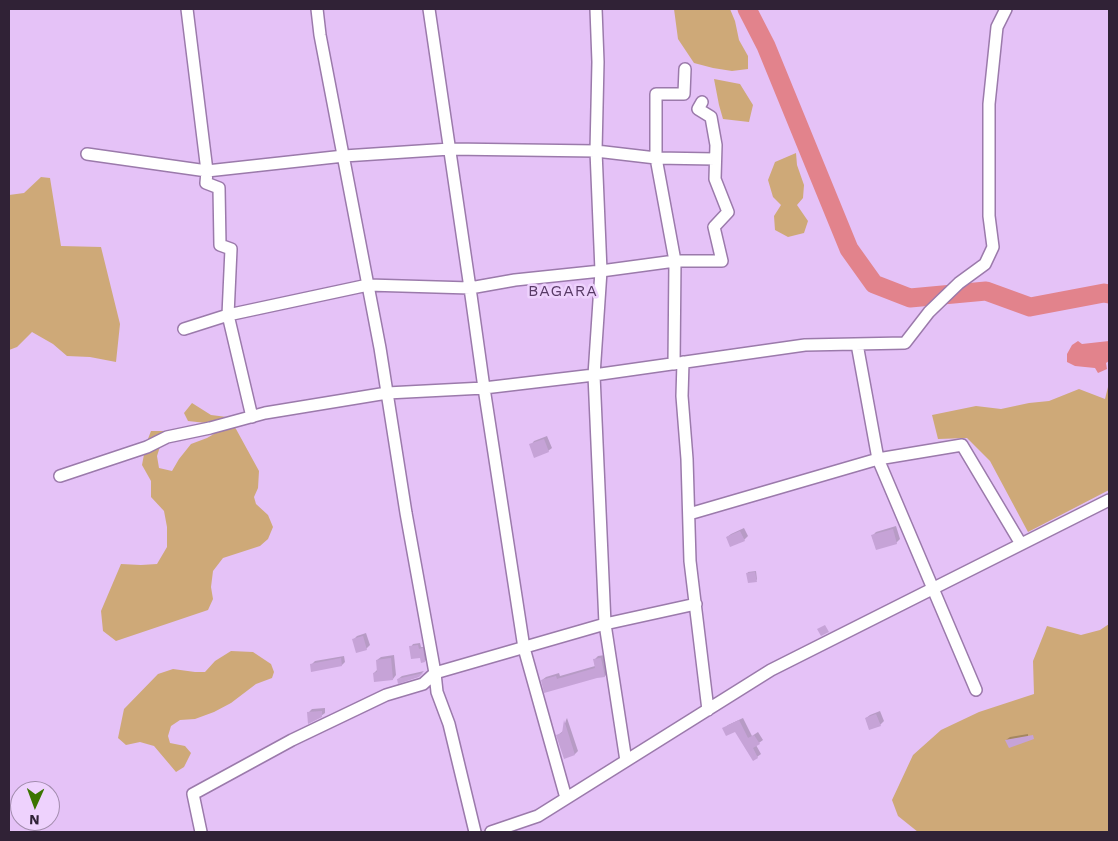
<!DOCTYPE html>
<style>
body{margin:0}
#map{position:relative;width:1118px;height:841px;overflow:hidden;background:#e5c2f7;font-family:"Work Sans",sans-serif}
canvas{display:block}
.frame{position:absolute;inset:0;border:10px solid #302236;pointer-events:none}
.north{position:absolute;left:10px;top:781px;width:50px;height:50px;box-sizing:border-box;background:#eed2fd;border:1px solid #a28cad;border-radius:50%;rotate:182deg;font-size:14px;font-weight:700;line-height:20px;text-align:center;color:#302236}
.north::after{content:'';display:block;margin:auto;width:18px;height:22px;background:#3c7401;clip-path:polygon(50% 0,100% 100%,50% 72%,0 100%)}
</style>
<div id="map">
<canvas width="1118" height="841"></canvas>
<div class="frame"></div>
<div class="north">N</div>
</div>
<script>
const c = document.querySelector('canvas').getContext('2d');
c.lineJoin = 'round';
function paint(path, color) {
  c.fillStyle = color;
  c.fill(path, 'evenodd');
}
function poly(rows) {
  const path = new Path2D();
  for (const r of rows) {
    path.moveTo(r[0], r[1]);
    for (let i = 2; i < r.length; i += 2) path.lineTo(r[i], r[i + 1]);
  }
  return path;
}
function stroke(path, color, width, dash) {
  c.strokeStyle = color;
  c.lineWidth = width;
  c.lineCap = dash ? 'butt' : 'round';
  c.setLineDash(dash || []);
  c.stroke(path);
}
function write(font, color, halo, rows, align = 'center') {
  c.font = font + ' "Work Sans",sans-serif';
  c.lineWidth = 5;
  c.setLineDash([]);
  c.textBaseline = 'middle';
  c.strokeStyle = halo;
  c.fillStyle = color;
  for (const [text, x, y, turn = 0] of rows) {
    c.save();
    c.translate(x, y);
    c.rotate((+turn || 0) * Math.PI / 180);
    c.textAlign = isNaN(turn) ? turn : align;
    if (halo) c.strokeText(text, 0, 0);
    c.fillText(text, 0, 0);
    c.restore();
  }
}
paint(poly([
 [674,9,730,9,735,21,739,40,748,56,748,69,732,71,713,68,694,63,678,39],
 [714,79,740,84,753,105,749,122,723,119,719,105],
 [796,153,797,165,804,185,803,198,797,205,808,221,804,233,788,237,775,230,774,216,781,205,773,197,768,180,775,162],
 [41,177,50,178,61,246,101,247,120,324,116,362,90,357,67,356,53,344,32,332,17,347,9,350,9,195,24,193],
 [1109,383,1109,490,1028,532,990,461,967,438,938,439,932,415,976,406,1001,409,1029,403,1049,401,1079,389,1105,399],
 [192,403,211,415,227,417,236,429,259,471,258,488,254,497,256,504,268,515,273,527,268,539,260,546,223,558,213,571,211,587,213,599,208,610,116,641,103,631,101,611,121,564,141,565,157,564,167,547,167,527,164,511,151,497,151,481,142,465,146,444,151,431,165,431,157,456,159,468,172,471,179,459,191,444,207,438,219,431,206,423,188,421,184,413],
 [1109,624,1109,832,918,832,898,816,892,800,913,755,941,730,979,712,1034,694,1033,661,1047,626,1081,635,1100,630],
 [231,651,253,652,271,664,274,672,272,678,256,684,231,703,214,712,195,719,180,720,171,726,168,736,170,743,185,746,191,753,184,767,176,772,154,746,140,742,126,745,118,738,124,709,158,674,173,669,195,672,205,672,215,661]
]), '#cea978');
paint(poly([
 [1078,341,1082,344,1109,341,1109,361,1106,363,1107,369,1098,373,1095,368,1075,366,1067,362,1067,354,1072,345]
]), '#e2838c');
paint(poly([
 [547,436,552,448,548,451,531,445,534,441],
 [896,526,900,539,896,543,873,535,876,532],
 [744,528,748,536,744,540,727,537,731,534],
 [756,571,757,579,756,581,747,574,748,572],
 [366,633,370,645,366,649,353,640,357,636],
 [420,643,421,647,425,647,427,659,425,661,411,647,413,644],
 [394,655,396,675,393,679,374,673,378,669,377,660,381,657],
 [605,655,608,673,605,676,542,680,546,677,559,673,560,676,595,666,594,660,598,656],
 [344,656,345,662,342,665,311,665,315,661],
 [424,671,419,676,398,679,402,676],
 [325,708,325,713,321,716,308,713,312,709],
 [880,711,884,721,880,725,866,718,870,715],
 [567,718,578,751,575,754,564,757,558,735,563,731,566,720],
 [743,718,752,736,758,732,763,740,756,745,761,754,757,757,735,730,724,729,728,725],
 [1028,734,1028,737,1006,740,1010,737]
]), '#0003');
stroke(poly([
 [747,9,766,46,849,249,874,284,910,298,986,291,1030,307,1104,293,1109,294]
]), '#e2838c', 19);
paint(poly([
 [544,439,549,452,534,458,529,444],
 [893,529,897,544,876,550,871,535],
 [740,531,745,541,730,547,726,537],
 [755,572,757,582,748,583,746,573],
 [825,625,829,632,821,636,817,629],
 [363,636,367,650,356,653,352,639],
 [418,645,419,649,423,648,425,662,421,663,420,658,411,659,409,646],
 [341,658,342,666,311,672,310,664],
 [391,658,393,680,374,682,373,673,377,672,376,660],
 [601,658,605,677,597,678,544,693,541,680,556,676,557,679,595,668,593,659],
 [423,673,419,677,398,684,397,679],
 [322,711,322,717,308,724,307,712],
 [876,714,881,726,869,730,865,718],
 [564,720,575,755,564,759,556,735,562,733],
 [739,720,748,738,754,735,760,744,753,748,758,758,753,761,735,732,726,736,722,728],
 [1033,735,1034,739,1009,748,1005,740]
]), '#c6a3d7');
const street = poly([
 [187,9,207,171,206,183,219,188,220,245,231,249,228,315,252,417],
 [317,9,320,35,380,348,406,513,435,673,437,692,449,724,475,832],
 [429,9,470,288,484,388,524,648,566,798],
 [596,9,598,62,596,151,601,271,594,375,605,624,626,761],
 [87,154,207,171,344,156,450,149,596,151,656,158,715,159],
 [184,329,228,315,368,285,470,288,515,280,601,271,675,261,722,261,714,227,728,212,715,179,716,145,711,117,698,109,702,102],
 [857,344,878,459,976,690],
 [683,362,682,396,687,459,690,561,708,710],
 [674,364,675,261,656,158,656,94,684,94,685,69],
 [60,476,147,447,167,437,210,428,265,413,387,393,484,388,594,375,805,345,905,343,929,312,959,283,985,264,993,247,989,216,989,104,997,27,1006,9],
 [689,514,878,459,962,445,1021,544],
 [201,832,193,794,292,740,386,695,423,684,435,673,605,624,696,604],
 [491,832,538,816,771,670,1109,500]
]);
stroke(street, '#9b7aab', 14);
stroke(street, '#fff', 11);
c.letterSpacing = '1px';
write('16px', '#593b67', '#eed2fd', [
 ["BAGARA",563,291]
]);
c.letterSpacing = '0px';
</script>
